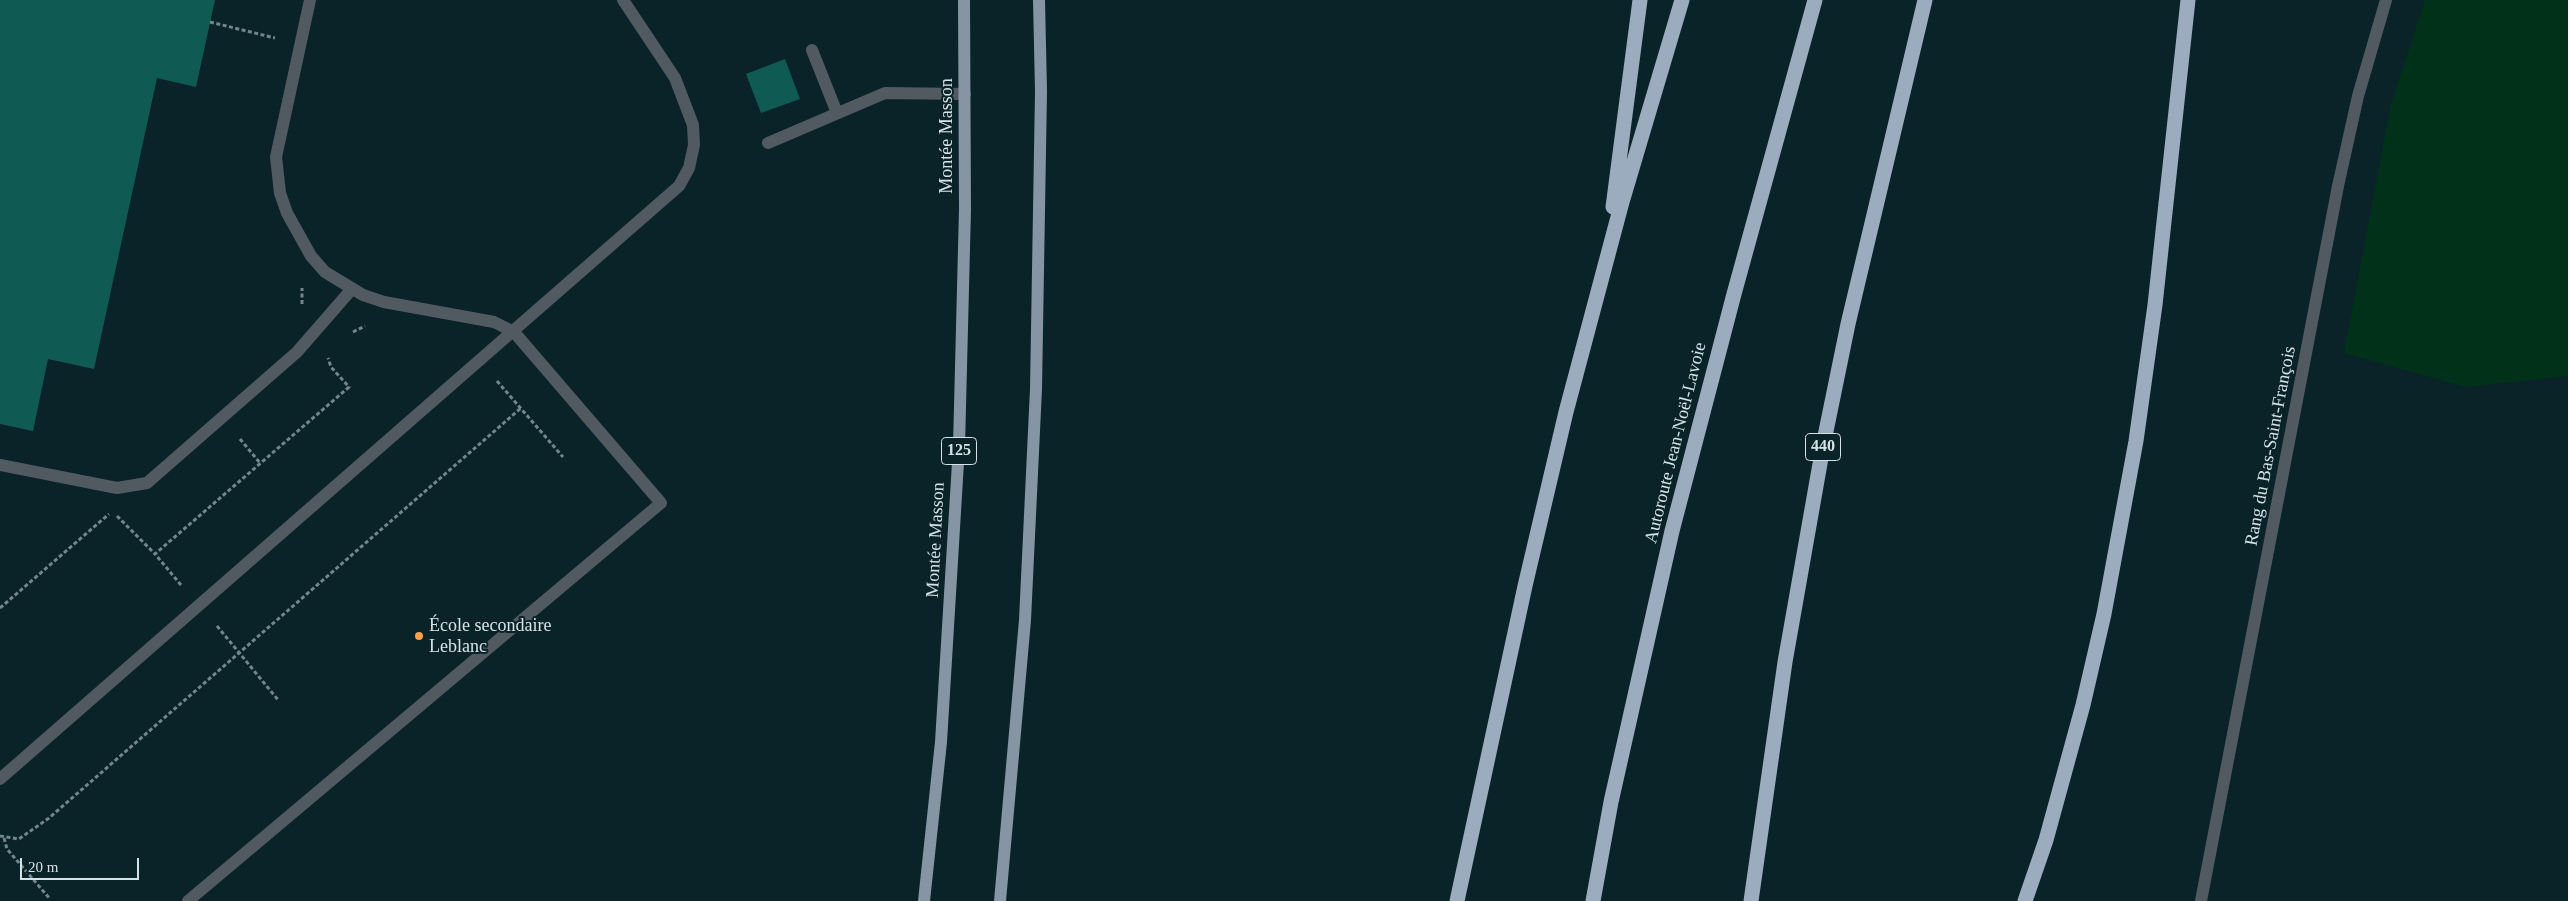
<!DOCTYPE html>
<meta charset="utf-8">
<style>
body{margin:0}
#map{position:relative;width:2568px;height:901px;overflow:hidden;background:#0a2329;font-family:"Times New Roman",serif}
canvas{display:block}
.scale{position:absolute;left:20px;top:858px;width:119px;height:22px;box-sizing:border-box;border:2px solid #d5e3e7;border-top:0;padding-left:6px;font-size:15px;line-height:18px;white-space:nowrap;color:#d5e3e7;-webkit-text-stroke:4px #0a2329;paint-order:stroke}
</style>
<div id="map">
<canvas width="2568" height="901"></canvas>
<div class="scale">20 m</div>
</div>
<script>
const c = document.querySelector('canvas').getContext('2d');
c.lineJoin = 'round';
function paint(path, color) {
  c.fillStyle = color;
  c.fill(path, 'evenodd');
}
function poly(rows) {
  const path = new Path2D();
  for (const r of rows) {
    path.moveTo(r[0], r[1]);
    for (let i = 2; i < r.length; i += 2) path.lineTo(r[i], r[i + 1]);
  }
  return path;
}
function stroke(path, color, width, dash) {
  c.strokeStyle = color;
  c.lineWidth = width;
  c.lineCap = dash ? 'butt' : 'round';
  c.setLineDash(dash || []);
  c.stroke(path);
}
function write(font, color, halo, rows, align = 'center') {
  c.font = font + ' "Times New Roman",serif';
  c.lineWidth = 4;
  c.setLineDash([]);
  c.textBaseline = 'middle';
  c.strokeStyle = halo;
  c.fillStyle = color;
  for (const [text, x, y, turn = 0] of rows) {
    c.save();
    c.translate(x, y);
    c.rotate((+turn || 0) * Math.PI / 180);
    c.textAlign = isNaN(turn) ? turn : align;
    if (halo) c.strokeText(text, 0, 0);
    c.fillText(text, 0, 0);
    c.restore();
  }
}
paint(poly([
 [2425,0,2568,0,2568,376,2466,387,2344,353,2391,104]
]), '#013219');
paint(poly([
 [0,0,215,0,196,87,157,78,94,369,48,359,33,431,0,424],
 [785,59,800,99,761,113,746,74]
]), '#0f5a53');
stroke(poly([
 [210,22,275,38],
 [302,304,302,288],
 [353,332,365,326],
 [497,381,563,457],
 [240,439,260,463],
 [117,516,155,554],
 [181,585,155,554,349,387,331,367,328,358],
 [0,608,109,514],
 [217,626,279,701],
 [0,836,19,839,49,818,521,408],
 [4,838,7,849,50,899]
]), '#72868b', 3, [4, 2.5]);
stroke(poly([
 [812,50,837,113],
 [768,143,885,93,965,94],
 [0,465,117,488,147,483,297,352,351,290],
 [0,779,679,186,689,168,694,145,693,125,675,78,623,0],
 [188,901,661,503,514,332,494,322,384,302,363,295,325,272,311,256,287,213,280,193,276,157,310,0]
]), '#525a61', 12);
stroke(poly([
 [2201,901,2338,186,2358,96,2386,0]
]), '#525a61', 12);
stroke(poly([
 [924,901,941,742,959,446,965,209,964,0],
 [1000,901,1025,620,1036,389,1041,91,1039,0]
]), '#8595a3', 12);
stroke(poly([
 [1613,207,1640,0],
 [1457,901,1525,586,1566,412,1622,202,1682,0],
 [1593,901,1611,802,1672,531,1734,294,1815,0],
 [1751,901,1785,662,1824,441,1848,324,1925,0],
 [2025,901,2046,840,2083,705,2104,614,2136,441,2155,305,2188,0]
]), '#9aacbd', 15);
for (const [x, y, r, color] of [
 [419,636,5,"#f8a14a"]
]) {
  const dot = new Path2D();
  dot.arc(x, y, r, 0, 2 * Math.PI);
  c.fillStyle = color;
  c.fill(dot);
  stroke(dot, '#0a2329', 2);
}
for (const [x, y, w] of [
 [1823,447,35],
 [959,451,35]
]) {
  const box = new Path2D();
  box.roundRect(x - w / 2, y - 13.5, w, 27, 4);
  c.fillStyle = '#0a2329';
  c.fill(box);
  stroke(box, '#d5e3e7', 1);
}
write('bold 16px', '#d5e3e7', null, [
 ["440",1823,447],
 ["125",959,451]
]);
write('18px', '#d5e3e7', '#0a2329', [
 ["Montée Masson",947,136,-90],
 ["Autoroute Jean-Noël-Lavoie",1676,443,-76],
 ["Rang du Bas-Saint-François",2271,446,-79],
 ["Montée Masson",936,540,-87]
]);
write('18px', '#d5e3e7', '#0a2329', [
 ["École secondaire",429,626],
 ["Leblanc",429,647]
], 'left');
</script>
